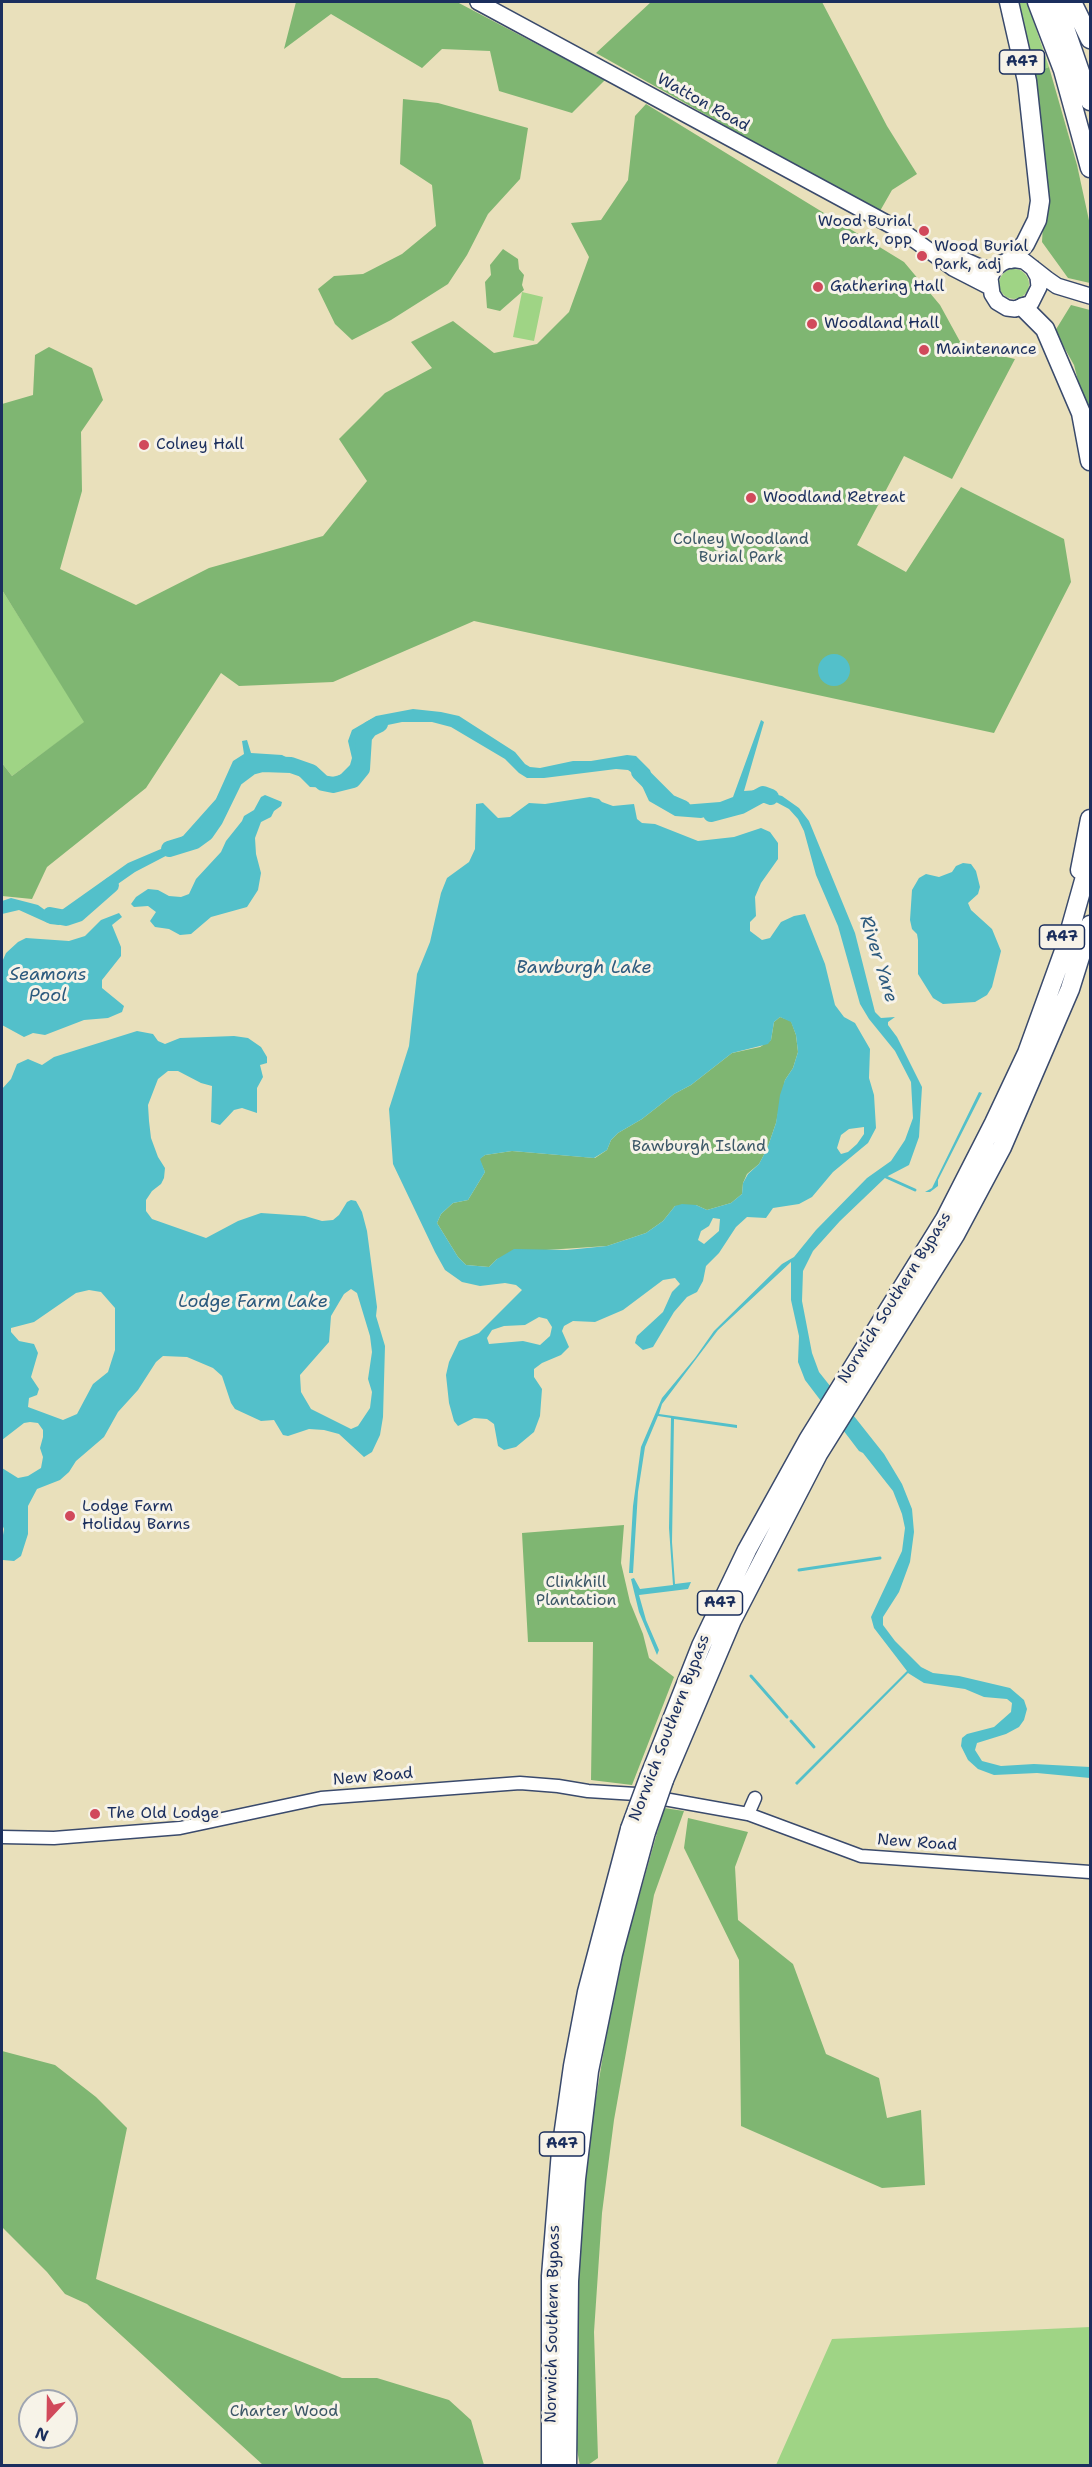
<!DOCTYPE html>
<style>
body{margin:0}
#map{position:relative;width:1092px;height:2467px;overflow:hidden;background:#e9e0bb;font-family:"Shantell Sans",sans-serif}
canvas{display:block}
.frame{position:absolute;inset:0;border:3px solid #1b2f5e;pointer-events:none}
.north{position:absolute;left:18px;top:2389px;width:60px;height:60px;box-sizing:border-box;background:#f7f3e8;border:2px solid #9fa5b1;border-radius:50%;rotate:202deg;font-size:16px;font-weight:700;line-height:24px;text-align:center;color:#1b2f5e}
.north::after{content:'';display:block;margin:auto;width:21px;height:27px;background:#d1495b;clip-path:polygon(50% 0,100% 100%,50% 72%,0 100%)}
</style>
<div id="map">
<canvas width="1092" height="2467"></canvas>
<div class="frame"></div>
<div class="north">N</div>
</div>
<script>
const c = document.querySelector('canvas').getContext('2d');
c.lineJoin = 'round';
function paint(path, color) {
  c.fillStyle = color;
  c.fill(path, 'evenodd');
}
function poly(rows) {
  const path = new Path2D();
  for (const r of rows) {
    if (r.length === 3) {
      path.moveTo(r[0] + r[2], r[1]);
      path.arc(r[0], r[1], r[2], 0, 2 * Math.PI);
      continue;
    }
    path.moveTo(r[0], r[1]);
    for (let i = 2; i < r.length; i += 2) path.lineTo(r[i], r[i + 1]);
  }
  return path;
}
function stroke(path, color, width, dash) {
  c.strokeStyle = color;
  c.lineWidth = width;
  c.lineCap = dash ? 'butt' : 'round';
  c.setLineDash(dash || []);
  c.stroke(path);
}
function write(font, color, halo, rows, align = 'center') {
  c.font = font + ' "Shantell Sans",sans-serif';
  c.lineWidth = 6;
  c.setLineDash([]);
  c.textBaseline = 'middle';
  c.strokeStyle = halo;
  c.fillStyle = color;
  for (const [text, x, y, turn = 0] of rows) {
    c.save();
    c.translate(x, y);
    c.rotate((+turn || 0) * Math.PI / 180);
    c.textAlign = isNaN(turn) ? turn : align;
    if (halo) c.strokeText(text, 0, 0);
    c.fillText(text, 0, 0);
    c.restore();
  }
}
paint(poly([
 [1013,2,1027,2,1049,67,1031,74],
 [1014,284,15],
 [522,292,543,297,534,341,513,337],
 [2,590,85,722,12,776,2,763],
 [1090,2327,1090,2465,776,2465,832,2339]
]), '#9fd485');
paint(poly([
 [296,2,457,2,605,80,572,113,499,91,490,51,442,49,422,68,331,14,284,49],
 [651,2,822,2,887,126,917,174,892,190,880,211,848,195,596,53],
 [1049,67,1077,165,1090,225,1090,283,1068,278,1042,242,1046,171,1031,74],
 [403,99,438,103,528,128,520,179,488,214,467,255,448,284,391,320,352,340,335,324,318,289,334,276,363,274,402,254,436,226,432,185,400,164],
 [646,104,904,262,940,305,963,347,1015,359,952,479,904,456,857,545,906,572,961,487,1064,539,1071,582,994,733,474,621,333,682,239,686,221,673,146,788,47,867,32,899,2,896,2,763,12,776,84,722,2,590,2,404,33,395,35,355,49,347,92,368,103,400,81,432,82,491,60,569,136,605,209,568,323,536,367,481,339,439,385,393,432,368,411,342,453,321,494,353,537,344,569,312,589,257,571,223,601,220,628,180,635,116],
 [503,249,518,259,519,269,524,275,522,285,524,290,500,311,487,308,485,282,491,275,490,265],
 [1071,305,1090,310,1090,428,1074,365,1055,331],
 [780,1017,791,1021,796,1035,798,1052,793,1068,785,1080,776,1123,767,1149,759,1164,747,1174,743,1183,742,1194,731,1203,707,1210,696,1205,675,1206,663,1221,646,1233,607,1246,546,1250,497,1259,489,1267,466,1265,458,1257,437,1223,441,1214,453,1203,468,1200,485,1172,479,1159,485,1155,512,1151,595,1158,607,1150,611,1140,618,1133,642,1119,674,1094,691,1085,732,1053,760,1047,771,1040,774,1022],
 [624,1525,621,1563,630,1602,643,1634,649,1658,674,1677,632,1785,591,1780,593,1642,528,1642,522,1533],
 [664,1808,684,1811,654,1895,614,2120,602,2213,594,2332,598,2458,588,2465,580,2466,573,2428,576,2289,587,2153,615,1982],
 [688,1818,748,1832,735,1867,738,1920,793,1964,826,2054,879,2078,887,2118,921,2110,925,2185,882,2188,741,2126,739,1960,684,1848],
 [2,2051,55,2065,96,2097,127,2128,96,2279,342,2378,377,2378,449,2400,471,2420,484,2465,263,2465,87,2304,65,2294,47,2272,2,2227]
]), '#7fb672');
paint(poly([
 [834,670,16],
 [413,709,441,712,459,716,515,752,525,764,530,767,540,768,573,761,591,761,627,755,636,756,650,770,656,789,662,796,682,805,720,802,733,797,761,720,764,722,744,791,759,790,782,796,799,808,809,821,855,933,875,1012,881,1018,895,1017,888,1022,888,1025,897,1037,922,1087,919,1137,909,1165,886,1177,840,1221,813,1251,803,1271,802,1301,812,1353,819,1372,884,1454,902,1484,912,1509,914,1532,910,1562,899,1592,883,1617,883,1625,895,1641,921,1667,933,1673,959,1676,1010,1688,1024,1700,1027,1709,1024,1720,1019,1727,1006,1734,977,1743,975,1750,982,1761,1001,1766,1034,1764,1090,1767,1090,1778,1037,1773,994,1775,978,1769,968,1760,961,1746,962,1738,967,1734,994,1727,1011,1712,1012,1703,1007,1699,984,1697,965,1689,924,1683,908,1673,797,1785,795,1783,907,1671,874,1628,871,1617,902,1551,905,1528,902,1514,893,1491,863,1453,859,1451,805,1380,798,1362,799,1336,791,1300,791,1262,718,1330,662,1404,659,1414,737,1425,737,1428,674,1419,672,1542,675,1584,691,1582,688,1589,639,1595,646,1620,659,1650,657,1655,639,1612,631,1579,634,1578,640,1589,673,1585,669,1528,671,1418,658,1416,645,1447,638,1492,633,1573,629,1573,633,1506,641,1447,662,1398,695,1358,714,1331,782,1264,794,1257,816,1230,867,1178,891,1161,905,1140,913,1118,911,1082,895,1051,869,1019,860,1004,838,926,816,875,804,831,798,819,789,809,776,802,757,799,726,812,701,818,675,816,649,801,638,777,628,770,616,769,544,778,527,778,519,773,505,759,451,727,432,722,402,722,378,727,366,734,361,744,359,774,338,788,310,787,297,774,287,769,259,766,242,769,222,812,208,828,183,847,135,872,59,925,50,924,19,910,2,914,2,901,11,898,38,905,49,913,56,914,128,863,168,846,183,836,216,799,233,761,244,754,242,741,247,740,251,753,282,755,307,768,312,776,336,777,341,774,350,765,352,758,348,741,352,730,376,716],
 [265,795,282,802,281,806,274,811,271,817,261,822,255,838,256,854,261,873,258,890,247,907,211,917,191,934,180,935,169,929,155,927,150,921,156,912,148,906,134,907,131,904,136,897,148,889,158,890,169,896,181,897,189,894,196,879,221,852,226,841,242,821,244,816,254,810,261,797],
 [590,797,599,799,602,802,613,806,634,804,637,819,642,823,655,824,698,841,734,837,761,828,770,832,778,843,778,859,761,883,755,897,756,916,750,922,750,931,762,940,770,938,781,922,794,916,805,914,825,964,835,1005,844,1017,855,1023,870,1049,869,1078,874,1095,876,1128,868,1143,833,1172,812,1197,799,1204,773,1208,766,1218,747,1217,736,1227,719,1253,706,1266,703,1281,697,1292,687,1297,674,1312,653,1347,643,1350,635,1343,637,1336,663,1312,672,1292,680,1284,675,1278,663,1280,623,1310,595,1322,573,1321,564,1326,562,1331,569,1347,561,1355,542,1363,534,1369,534,1377,542,1389,540,1416,534,1432,516,1447,504,1450,498,1446,494,1424,487,1419,474,1418,458,1426,454,1421,449,1403,446,1375,449,1362,459,1341,479,1333,522,1290,516,1285,505,1283,480,1286,462,1282,445,1270,435,1252,393,1164,389,1109,409,1046,417,974,430,942,441,893,447,878,469,862,475,849,476,804,483,803,498,818,510,817,529,803,545,804],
 [780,1017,791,1022,796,1035,798,1052,793,1068,785,1080,780,1095,776,1123,767,1149,759,1164,748,1174,743,1183,742,1194,731,1203,707,1210,696,1205,682,1204,675,1206,663,1221,646,1233,607,1246,567,1250,514,1249,497,1259,489,1267,466,1265,458,1257,437,1223,441,1214,453,1203,468,1200,485,1172,480,1159,485,1155,512,1151,594,1158,607,1150,611,1140,618,1133,642,1119,674,1094,691,1085,732,1053,768,1044,771,1040,774,1022],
 [864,1127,864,1134,857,1144,848,1152,841,1154,837,1148,841,1135,849,1129],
 [713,1218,720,1219,719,1231,704,1244,698,1240,701,1231,709,1226],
 [539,1317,547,1319,552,1327,550,1336,540,1345,523,1341,489,1344,487,1338,492,1330,504,1326,525,1325],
 [963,863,971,864,976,871,980,887,978,894,968,903,971,910,992,929,1001,951,992,987,987,995,975,1002,943,1004,933,998,918,974,918,940,917,934,912,929,910,920,912,890,919,878,926,874,939,877,952,872,956,866],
 [119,913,122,917,112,925,121,947,121,956,102,980,102,988,124,1006,122,1012,108,1018,84,1020,45,1035,33,1033,24,1037,2,1025,2,962,6,953,18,942,26,938,69,941,85,936,101,920],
 [137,1031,153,1034,158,1041,165,1044,180,1038,234,1036,248,1038,261,1047,267,1057,267,1063,260,1065,263,1077,257,1088,257,1113,242,1108,234,1110,220,1125,211,1122,212,1086,201,1083,178,1071,168,1071,158,1079,148,1105,149,1121,151,1138,158,1157,165,1168,164,1178,161,1184,152,1191,146,1200,146,1211,152,1219,206,1238,238,1221,261,1213,305,1216,322,1221,333,1220,339,1215,347,1202,351,1200,356,1201,362,1212,367,1231,377,1307,376,1316,385,1346,383,1417,380,1435,372,1452,364,1457,339,1434,324,1430,309,1429,288,1436,283,1435,274,1420,261,1421,235,1409,231,1403,222,1376,213,1368,187,1357,163,1356,156,1362,138,1390,118,1412,104,1437,76,1461,69,1472,60,1480,37,1489,28,1506,28,1534,21,1556,14,1561,3,1560,2,1541,4,1529,2,1524,2,1468,18,1478,28,1476,41,1468,43,1457,40,1448,43,1437,43,1430,38,1423,30,1422,24,1423,2,1440,2,1089,11,1079,17,1064,28,1059,42,1065,54,1057],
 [351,1289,357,1293,370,1336,372,1352,368,1379,372,1392,370,1408,358,1426,351,1429,311,1409,301,1392,300,1375,329,1342,331,1316,344,1294],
 [89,1290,101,1292,115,1308,115,1350,108,1372,93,1384,77,1414,63,1420,28,1407,29,1398,37,1395,39,1389,31,1377,38,1353,34,1344,19,1341,11,1332,11,1328,34,1322,76,1293],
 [979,1092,982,1093,938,1180,938,1186,930,1192,925,1192,932,1188]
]), '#53c0ca');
stroke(poly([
 [886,1177,915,1190],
 [799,1570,880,1558],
 [751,1676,787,1717],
 [791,1721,814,1747]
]), '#53c0ca', 3);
stroke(poly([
 [639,772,669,802,683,808],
 [711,814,741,806,763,794,771,797],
 [169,849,195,841,206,833,215,820,235,779,251,767,262,764,291,765,311,772,323,783,333,785,353,780,362,769,364,737,370,729,380,724],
 [50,915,66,918,78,914,111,885]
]), '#53c0ca', 16);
const minor = poly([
 [748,1814,755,1798],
 [2,1837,54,1838,180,1828,321,1798,520,1783,558,1786,588,1791,636,1794,748,1814,861,1856,1090,1872]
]);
const major = poly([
 [478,2,905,233,953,268,990,287],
 [944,251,982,268,994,269],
 [1033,268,1038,277,1039,287,1031,303,1015,309,1007,308,997,302,992,294,990,278,994,269,1002,263,1011,259,1024,261,1033,268,1047,279,1057,286,1090,296]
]);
const highway = poly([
 [1009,2,1027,81,1040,201,1037,220,1025,244,1011,259],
 [1037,2,1063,70,1090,168],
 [1056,2,1090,101],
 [1072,2,1090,39],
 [1023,307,1045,329,1081,413,1090,461],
 [1080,870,1090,819],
 [650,1775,701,1646,747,1550,808,1440,945,1219,994,1123,1027,1053,1065,948,1090,859],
 [664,1780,732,1620,818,1454,955,1235,1002,1147,1070,989,1090,925],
 [551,2466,551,2276,561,2151,573,2066,587,1992,630,1829],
 [567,2466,569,2281,576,2179,589,2071,613,1954,646,1832]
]);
stroke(minor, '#3a4a6c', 15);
stroke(major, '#3a4a6c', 18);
stroke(highway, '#3a4a6c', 21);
stroke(minor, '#fff', 12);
stroke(major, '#fff', 15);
stroke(highway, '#fff', 18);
const highwayBridge = poly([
 [630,1829,650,1775],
 [646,1832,664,1780]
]);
stroke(highwayBridge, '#3a4a6c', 21, []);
stroke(highwayBridge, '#fff', 18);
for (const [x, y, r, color] of [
 [924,231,6,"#d1495b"],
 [922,256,6,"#d1495b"],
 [818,287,6,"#d1495b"],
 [812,324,6,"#d1495b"],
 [924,350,6,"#d1495b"],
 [144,445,6,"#d1495b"],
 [751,498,6,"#d1495b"],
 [70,1516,6,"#d1495b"],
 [95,1814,6,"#d1495b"]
]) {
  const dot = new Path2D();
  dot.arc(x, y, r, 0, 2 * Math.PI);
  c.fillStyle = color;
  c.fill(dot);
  stroke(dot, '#f7f3e8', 2);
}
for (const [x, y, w] of [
 [1022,62,45],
 [1062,937,45],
 [720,1603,45],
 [562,2144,45]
]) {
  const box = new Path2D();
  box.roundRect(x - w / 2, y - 12, w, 24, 4.5);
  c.fillStyle = '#f7f3e8';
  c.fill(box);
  stroke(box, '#1b2f5e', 1.5);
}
write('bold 15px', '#1b2f5e', null, [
 ["A47",1022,62],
 ["A47",1062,937],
 ["A47",720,1603],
 ["A47",562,2144]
]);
write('16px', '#1b2f5e', '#f7f3e8', [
 ["Watton Road",703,103,29],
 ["Norwich Southern Bypass",895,1298,-58],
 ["Norwich Southern Bypass",670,1728,-69],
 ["New Road",373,1777,-5],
 ["New Road",917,1843,4],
 ["Norwich Southern Bypass",553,2324,-89]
]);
write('16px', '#1b2f5e', '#f7f3e8', [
 ["Wood Burial",912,222,"right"],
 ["Park, opp",912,240,"right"],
 ["Wood Burial",934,247],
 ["Park, adj",934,265],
 ["Gathering Hall",830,287],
 ["Woodland Hall",824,324],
 ["Maintenance",936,350],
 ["Colney Hall",156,445],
 ["Woodland Retreat",763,498],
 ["Lodge Farm",82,1507],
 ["Holiday Barns",82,1525],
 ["The Old Lodge",107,1814]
], 'left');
write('16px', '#3c5868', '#f7f3e8', [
 ["Colney Woodland",741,540],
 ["Burial Park",741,558],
 ["Bawburgh Island",699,1147],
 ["Clinkhill",576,1583],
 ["Plantation",576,1601],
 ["Charter Wood",284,2412]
]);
write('italic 18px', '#2c5a7e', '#f7f3e8', [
 ["River Yare",878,959,73],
 ["Bawburgh Lake",584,968],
 ["Seamons",48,975],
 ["Pool",48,996],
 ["Lodge Farm Lake",253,1302]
]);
</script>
